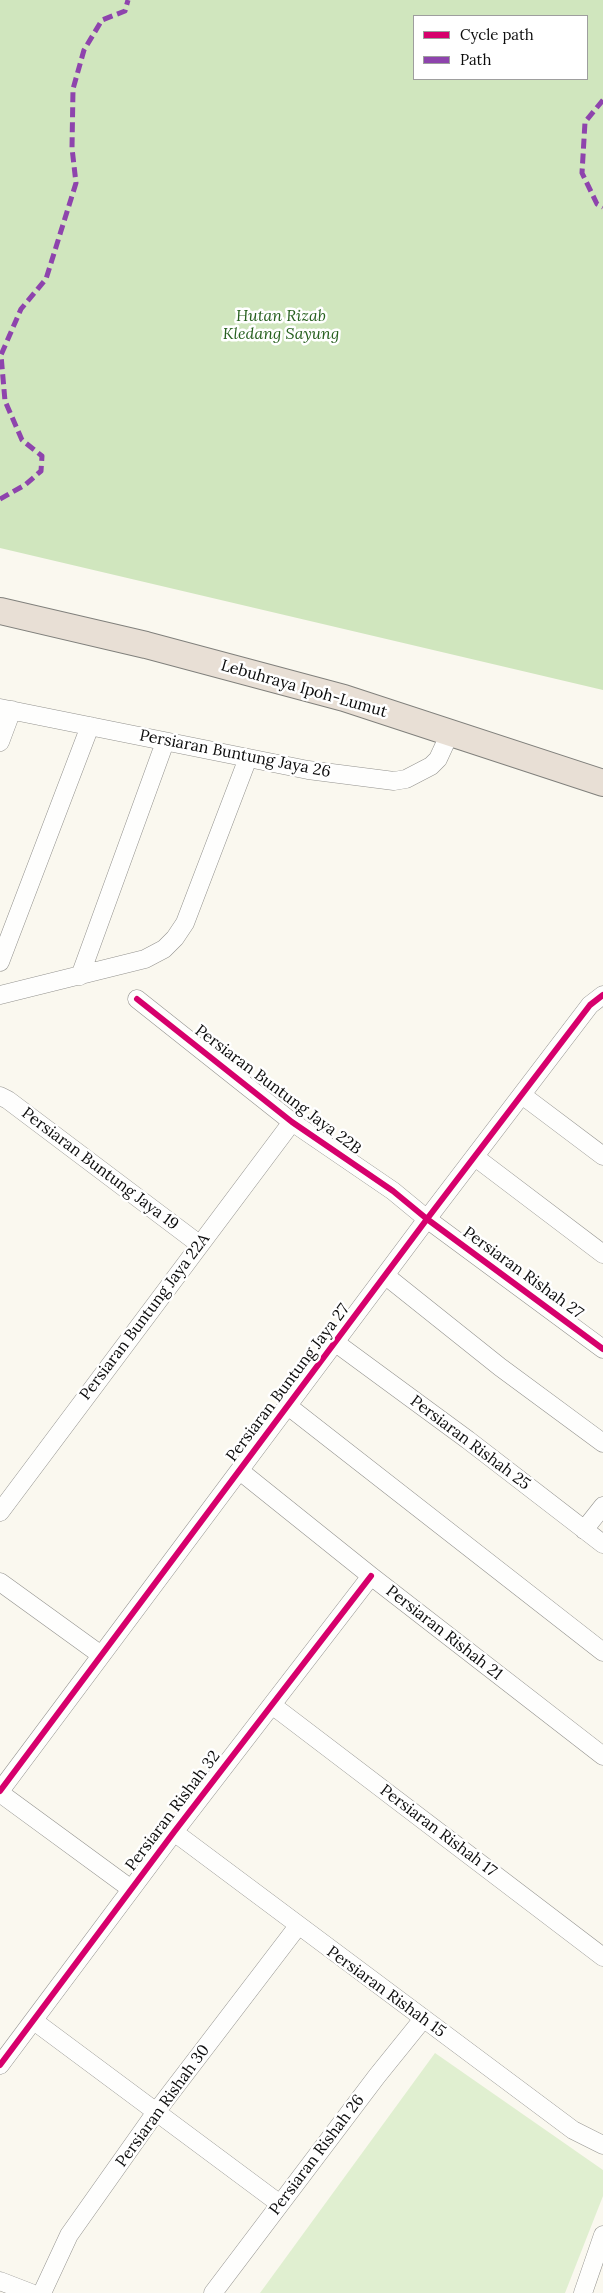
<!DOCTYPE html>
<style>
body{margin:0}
#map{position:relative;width:603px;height:2293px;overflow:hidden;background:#faf8ef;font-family:Lora,serif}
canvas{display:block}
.legend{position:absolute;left:413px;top:15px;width:175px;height:65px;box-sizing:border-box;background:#fff;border:1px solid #9e9e9e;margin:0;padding:6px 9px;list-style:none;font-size:15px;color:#0c0c0c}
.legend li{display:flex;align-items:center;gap:10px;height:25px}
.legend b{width:25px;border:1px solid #9e9e9e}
</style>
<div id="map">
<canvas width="603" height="2293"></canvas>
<ul class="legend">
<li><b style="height:6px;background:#d6006c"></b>Cycle path</li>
<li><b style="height:6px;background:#8e44ad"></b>Path</li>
</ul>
</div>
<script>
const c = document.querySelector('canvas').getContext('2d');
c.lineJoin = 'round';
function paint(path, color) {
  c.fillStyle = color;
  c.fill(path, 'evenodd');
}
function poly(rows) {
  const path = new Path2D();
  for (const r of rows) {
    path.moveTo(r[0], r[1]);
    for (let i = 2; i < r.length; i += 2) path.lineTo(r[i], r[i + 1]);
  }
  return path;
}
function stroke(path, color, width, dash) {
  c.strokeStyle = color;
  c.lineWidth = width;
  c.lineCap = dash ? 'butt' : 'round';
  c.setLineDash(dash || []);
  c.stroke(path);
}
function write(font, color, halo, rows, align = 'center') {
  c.font = font + ' Lora,serif';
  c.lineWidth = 5;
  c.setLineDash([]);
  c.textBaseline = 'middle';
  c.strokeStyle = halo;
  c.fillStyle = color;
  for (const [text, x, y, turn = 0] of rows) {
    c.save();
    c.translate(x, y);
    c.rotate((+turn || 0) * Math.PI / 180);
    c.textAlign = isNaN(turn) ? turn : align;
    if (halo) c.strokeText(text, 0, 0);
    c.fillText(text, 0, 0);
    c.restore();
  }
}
paint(poly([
 [435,2053,603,2170,603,2196,565,2293,260,2293]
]), '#e0efd0');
paint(poly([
 [0,0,603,0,603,690,0,548],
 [414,16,587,16,587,79,414,79]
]), '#d0e6be');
const minor = poly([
 [0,708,308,770,394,781,406,779,431,766,438,759,450,733],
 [0,742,12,710],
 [0,962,90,726],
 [80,976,165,742],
 [0,995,145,959,164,949,175,938,185,923,248,758],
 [137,999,292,1122,393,1191,427,1219,603,1349],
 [522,1095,603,1156],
 [0,1096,8,1100,199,1244],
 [475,1157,603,1254],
 [386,1276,500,1367,603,1443],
 [336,1343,468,1440,603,1544],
 [288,1406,603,1652],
 [240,1471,371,1576,603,1756],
 [0,1512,292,1122],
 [584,1530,603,1506],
 [0,1582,101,1655],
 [272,1705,603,1957],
 [0,1791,427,1219,590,1005,603,995],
 [0,1793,131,1889],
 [174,1832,573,2130,603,2145],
 [34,2021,280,2204],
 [0,2065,174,1832,371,1576],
 [0,2281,31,2293],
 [42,2293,69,2235,156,2112,298,1926],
 [213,2293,377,2076,423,2019],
 [583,2293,603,2235]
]);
const highway = poly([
 [0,611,146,645,344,698,603,783]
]);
stroke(minor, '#93928e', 19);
stroke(highway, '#80807c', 28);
stroke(minor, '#fefefd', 18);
stroke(highway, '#e8dfd5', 26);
stroke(poly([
 [603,100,585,122,582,173,597,204,603,207],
 [0,499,25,485,41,471,42,456,22,440,5,401,1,355,21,309,46,279,76,183,72,148,73,89,84,50,102,20,125,11,128,0]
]), '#8e44ad', 5, [10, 5]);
stroke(poly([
 [137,999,292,1122,393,1191,427,1219,603,1349],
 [0,1791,427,1219,590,1005,603,995],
 [0,2065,174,1832,371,1576]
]), '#d6006c', 6);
write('italic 16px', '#27601f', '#fff', [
 ["Hutan Rizab",281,316],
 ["Kledang Sayung",281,334]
]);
write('16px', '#0c0c0c', '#fff', [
 ["Lebuhraya Ipoh-Lumut",304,689,16],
 ["Persiaran Buntung Jaya 26",235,754,11],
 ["Persiaran Buntung Jaya 22B",278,1090,37],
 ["Persiaran Buntung Jaya 19",100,1169,37],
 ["Persiaran Rishah 27",523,1273,36],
 ["Persiaran Buntung Jaya 22A",145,1317,-53],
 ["Persiaran Buntung Jaya 27",288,1383,-53],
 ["Persiaran Rishah 25",470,1443,37],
 ["Persiaran Rishah 21",444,1633,38],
 ["Persiaran Rishah 32",173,1811,-53],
 ["Persiaran Rishah 17",438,1831,37],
 ["Persiaran Rishah 15",386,1992,36],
 ["Persiaran Rishah 30",163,2106,-54],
 ["Persiaran Rishah 26",317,2155,-53]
]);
</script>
